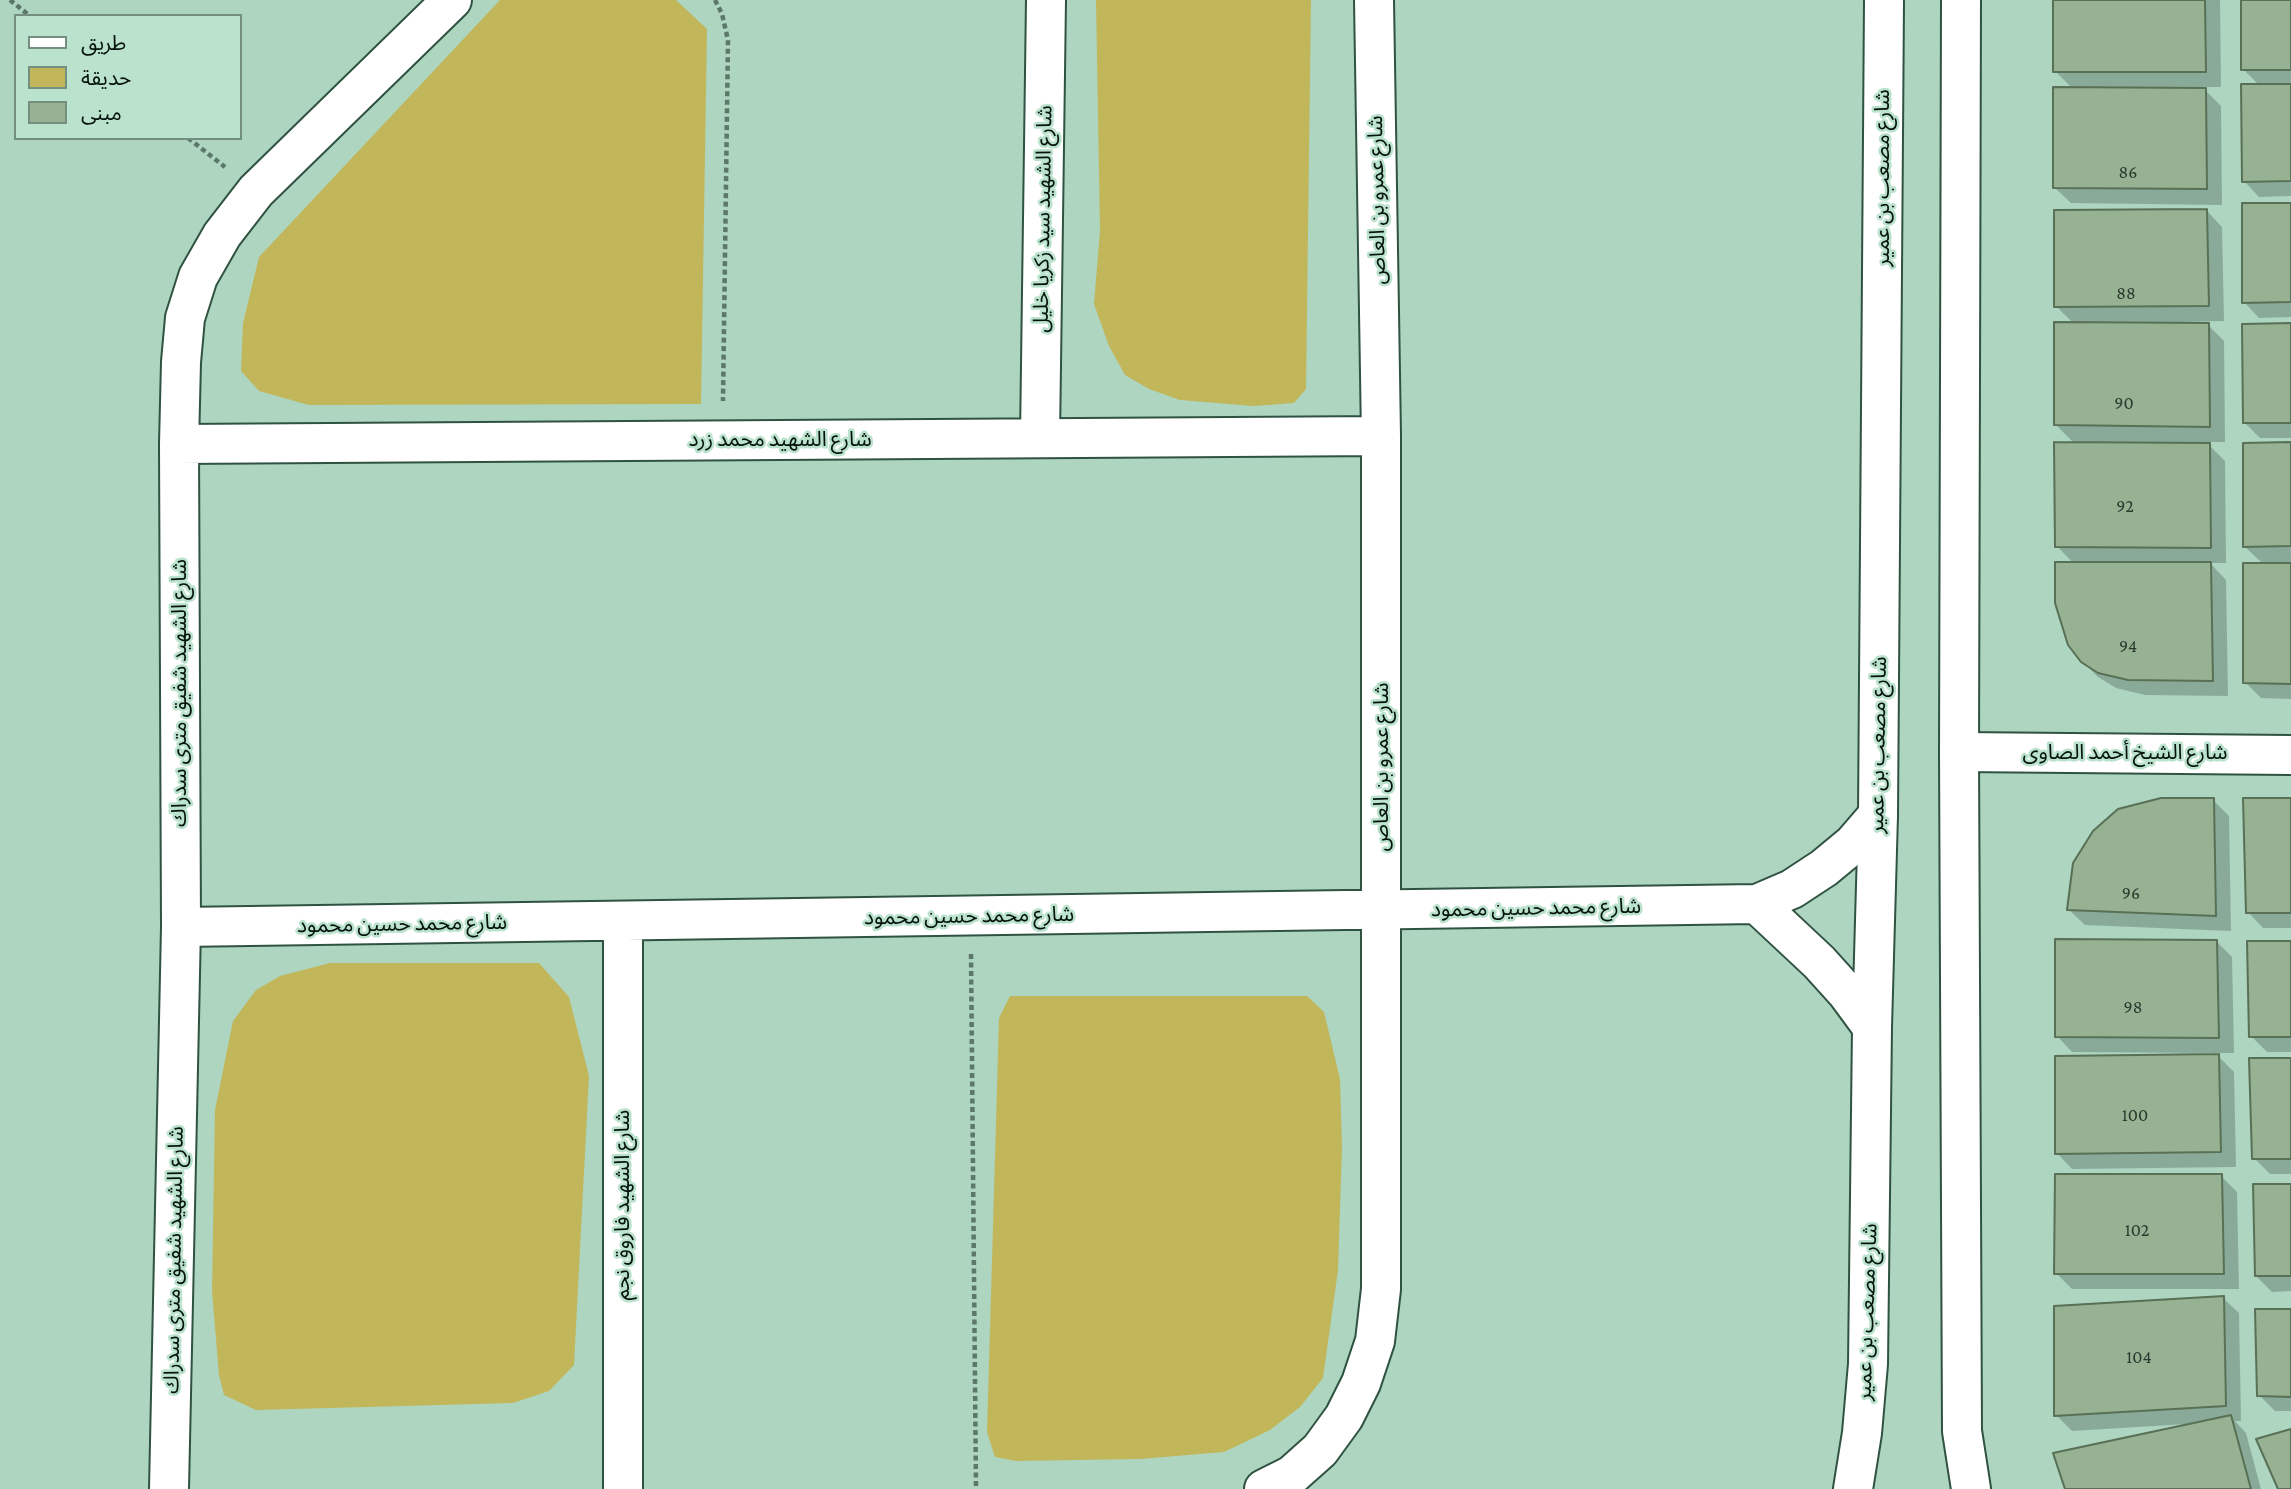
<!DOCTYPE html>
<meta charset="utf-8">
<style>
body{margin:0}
#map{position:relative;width:2291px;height:1489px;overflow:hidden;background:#add5c0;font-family:"Crimson Pro","Noto Sans Arabic",serif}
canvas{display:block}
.legend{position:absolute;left:14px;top:14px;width:228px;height:126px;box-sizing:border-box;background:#bae2cd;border:2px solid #728f80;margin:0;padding:9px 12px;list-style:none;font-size:21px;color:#05130c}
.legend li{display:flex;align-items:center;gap:14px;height:35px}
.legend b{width:35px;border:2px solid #728f80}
</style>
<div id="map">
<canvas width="2291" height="1489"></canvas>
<ul class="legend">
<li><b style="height:9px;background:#fff"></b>طريق</li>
<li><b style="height:19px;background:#c2b65b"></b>حديقة</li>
<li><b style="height:19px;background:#97b193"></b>مبنى</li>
</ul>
</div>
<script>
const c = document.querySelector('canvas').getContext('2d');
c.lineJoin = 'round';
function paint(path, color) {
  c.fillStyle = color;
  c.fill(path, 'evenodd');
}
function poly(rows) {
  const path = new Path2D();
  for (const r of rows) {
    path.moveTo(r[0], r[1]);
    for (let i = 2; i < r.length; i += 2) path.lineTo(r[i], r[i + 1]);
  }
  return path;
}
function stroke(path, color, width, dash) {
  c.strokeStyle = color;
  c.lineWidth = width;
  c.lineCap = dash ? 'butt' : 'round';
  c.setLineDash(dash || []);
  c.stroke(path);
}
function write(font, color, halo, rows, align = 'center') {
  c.font = font + ' "Crimson Pro","Noto Sans Arabic",serif';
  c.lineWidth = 5;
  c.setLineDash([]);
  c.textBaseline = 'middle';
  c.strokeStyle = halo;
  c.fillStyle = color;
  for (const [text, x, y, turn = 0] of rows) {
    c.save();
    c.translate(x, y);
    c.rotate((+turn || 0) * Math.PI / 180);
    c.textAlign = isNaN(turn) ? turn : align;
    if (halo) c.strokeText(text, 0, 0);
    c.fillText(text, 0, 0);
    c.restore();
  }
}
paint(poly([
 [500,0,676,0,707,29,701,404,309,405,259,391,241,371,243,323,259,257],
 [1096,0,1311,0,1306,389,1294,403,1254,406,1180,400,1149,389,1125,375,1109,346,1094,304,1100,231],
 [330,963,539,963,569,997,589,1076,574,1365,549,1391,513,1403,256,1410,224,1395,219,1375,212,1291,215,1110,233,1021,256,990,280,976],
 [1010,996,1307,996,1324,1012,1340,1079,1342,1147,1338,1270,1323,1378,1300,1407,1270,1430,1224,1452,1140,1459,1016,1461,995,1457,987,1432,999,1018]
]), '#c2b65b');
paint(poly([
 [2055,0,2220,0,2221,87,2202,87,2221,106,2222,205,2071,203,2055,188,2073,89,2055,71],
 [2242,0,2291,0,2291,196,2259,197,2244,181,2260,86,2243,69],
 [2291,204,2291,317,2259,318,2244,302],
 [2207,211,2222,227,2224,321,2181,322,2181,325,2208,325,2224,341,2225,442,2206,442,2225,461,2226,563,2210,563,2226,580,2228,696,2145,695,2116,688,2098,677,2082,661,2074,564,2057,546,2075,444,2056,425,2074,324,2056,306],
 [2291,325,2291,438,2260,438,2244,422],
 [2291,444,2291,699,2261,698,2245,682,2263,564,2244,546],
 [2213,800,2229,816,2231,931,2085,925,2069,910],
 [2291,800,2291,928,2263,928,2248,912],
 [2216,941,2232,957,2234,1053,2215,1053,2234,1072,2236,1167,2072,1169,2057,1153,2213,1056,2213,1053,2072,1052,2057,1036],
 [2291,943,2291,1052,2267,1052,2251,1036],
 [2291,1060,2291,1174,2270,1174,2254,1158],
 [2221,1176,2237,1192,2239,1289,2072,1289,2056,1273],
 [2291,1185,2291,1291,2272,1292,2256,1276],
 [2223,1298,2239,1313,2241,1421,2235,1421,2246,1433,2261,1489,2067,1489,2187,1426,2187,1424,2072,1431,2056,1415],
 [2291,1311,2291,1411,2275,1411,2259,1395]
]), '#0003');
const building = poly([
 [2053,0,2205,0,2206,72,2053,72,2053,0],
 [2241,0,2291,0,2291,70,2241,70,2241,0],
 [2241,84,2291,84,2291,181,2242,182,2241,84],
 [2053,87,2206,88,2207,189,2053,188,2053,87],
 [2242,203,2291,203,2291,302,2242,303,2242,203],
 [2207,209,2209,306,2054,307,2054,210,2207,209],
 [2054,322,2209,323,2210,427,2054,425,2054,322],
 [2291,323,2291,423,2243,423,2242,324,2291,323],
 [2054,442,2210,443,2211,548,2055,547,2054,442],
 [2291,442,2291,546,2243,547,2243,443,2291,442],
 [2055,562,2211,562,2213,681,2128,680,2098,673,2081,662,2068,645,2055,603,2055,562],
 [2243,563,2291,563,2291,684,2243,683,2243,563],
 [2161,798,2214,798,2216,916,2067,910,2073,863,2093,831,2118,809,2161,798],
 [2243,798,2291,798,2291,913,2246,913,2243,798],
 [2055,939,2217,940,2219,1038,2055,1037,2055,939],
 [2247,941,2291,941,2291,1037,2249,1037,2247,941],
 [2219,1054,2221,1152,2055,1154,2055,1056,2219,1054],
 [2249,1058,2291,1058,2291,1159,2252,1159,2249,1058],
 [2055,1174,2222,1174,2224,1274,2054,1274,2055,1174],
 [2253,1184,2291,1184,2291,1276,2255,1276,2253,1184],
 [2224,1296,2226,1406,2054,1416,2054,1306,2224,1296],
 [2255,1309,2291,1309,2291,1397,2257,1396,2255,1309],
 [2231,1415,2251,1489,2065,1489,2053,1453,2231,1415],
 [2291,1429,2291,1489,2278,1489,2256,1439,2291,1429]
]);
paint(building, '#97b193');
stroke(building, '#587055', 2);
const street = poly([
 [1040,438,1046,0],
 [179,444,1381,436],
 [1959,752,2291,755],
 [1757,904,1819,962,1847,993,1872,1027],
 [623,921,623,1489],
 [181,927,1757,904,1792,889,1824,868,1853,844,1878,815],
 [169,1489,181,927,179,444,181,362,185,318,198,277,222,235,256,191,452,0],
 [1264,1489,1292,1475,1320,1450,1344,1417,1361,1383,1375,1341,1381,1289,1381,436,1374,0]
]);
const secondary = poly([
 [1961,0,1959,752,1962,1431,1971,1489],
 [1853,1489,1862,1433,1868,1364,1872,1027,1878,815,1884,0]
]);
stroke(street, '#2f5241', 42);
stroke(secondary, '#2f5241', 42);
stroke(poly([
 [10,0,30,16],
 [715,0,722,14,728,40,723,401],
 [188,138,225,167],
 [971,954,976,1489]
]), '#5c7869', 4.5, [5, 3.5]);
stroke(street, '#fff', 38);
stroke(secondary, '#fff', 38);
write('18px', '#2a3a2e', null, [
 ["86",2128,172],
 ["88",2126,293],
 ["90",2124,403],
 ["92",2125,506],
 ["94",2128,646],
 ["96",2131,893],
 ["98",2133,1007],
 ["100",2135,1115],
 ["102",2137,1230],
 ["104",2139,1357]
]);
write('21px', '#05130c', '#bae2cd', [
 ["شارع مصعب بن عمير",1883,178,-90],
 ["شارع عمرو بن العاص",1377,200,-91],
 ["شارع الشهيد سيد زكريا خليل",1043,219,-89],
 ["شارع الشهيد محمد زرد",780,440],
 ["شارع الشهيد شفيق مترى سدراك",180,693,-90],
 ["شارع مصعب بن عمير",1878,745,-89],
 ["شارع الشيخ أحمد الصاوى",2125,753],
 ["شارع عمرو بن العاص",1382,767,-90],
 ["شارع محمد حسين محمود",1536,908,-1],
 ["شارع محمد حسين محمود",969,916,-1],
 ["شارع محمد حسين محمود",402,924,-1],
 ["شارع الشهيد فاروق نجم",623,1205,-90],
 ["شارع الشهيد شفيق مترى سدراك",174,1260,-89],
 ["شارع مصعب بن عمير",1867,1312,-88]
]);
</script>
